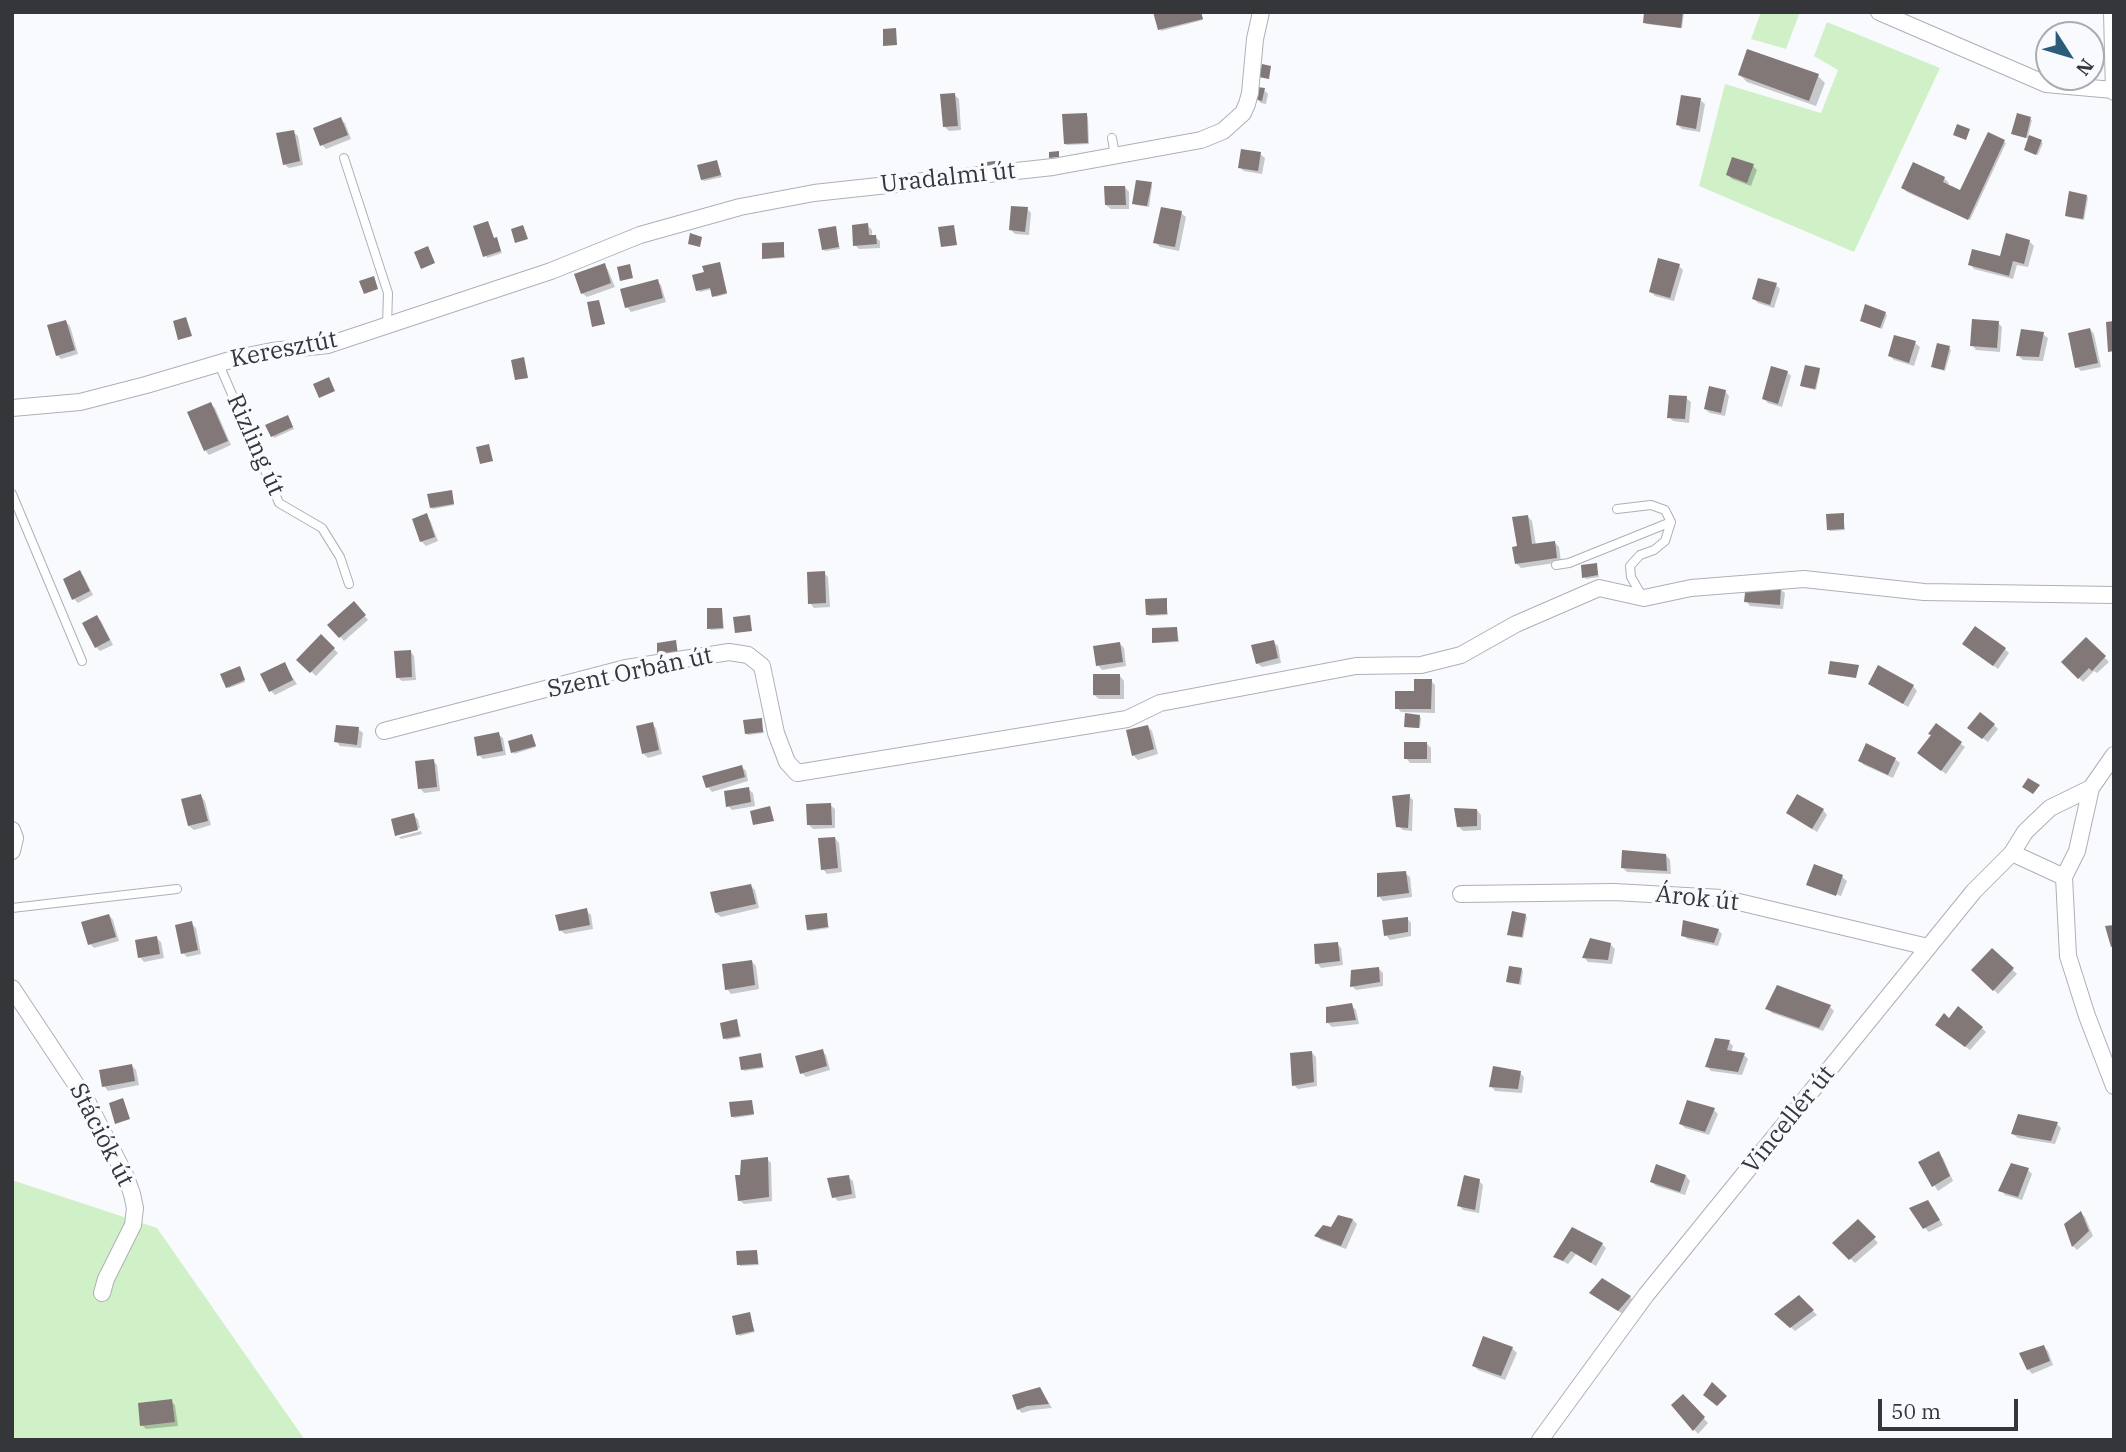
<!DOCTYPE html>
<meta charset="utf-8">
<style>
body{margin:0}
#map{position:relative;width:2126px;height:1452px;overflow:hidden;background:#f9fafe;font-family:"IBM Plex Serif",serif}
canvas{display:block}
.frame{position:absolute;inset:0;border:14px solid #343639;pointer-events:none}
.north{position:absolute;left:2035px;top:21px;width:70px;height:70px;box-sizing:border-box;background:#f9fafe;border:2px solid #aaacaf;border-radius:50%;rotate:127deg;font-size:19px;font-weight:700;line-height:28px;text-align:center;color:#343639}
.north::after{content:'';display:block;margin:auto;width:24px;height:32px;background:#2b5d7a;clip-path:polygon(50% 0,100% 100%,50% 72%,0 100%)}
.scale{position:absolute;left:1878px;top:1399px;width:140px;height:32px;box-sizing:border-box;border:4px solid #343639;border-top:0;padding-left:9px;font-size:21px;line-height:24px;white-space:nowrap;color:#343639;-webkit-text-stroke:5px #f9fafe;paint-order:stroke}
</style>
<div id="map">
<canvas width="2126" height="1452"></canvas>
<div class="frame"></div>
<div class="north">N</div>
<div class="scale">50 m</div>
</div>
<script>
const c = document.querySelector('canvas').getContext('2d');
c.lineJoin = 'round';
function paint(path, color) {
  c.fillStyle = color;
  c.fill(path, 'evenodd');
}
function poly(rows) {
  const path = new Path2D();
  for (const r of rows) {
    path.moveTo(r[0], r[1]);
    for (let i = 2; i < r.length; i += 2) path.lineTo(r[i], r[i + 1]);
  }
  return path;
}
function stroke(path, color, width, dash) {
  c.strokeStyle = color;
  c.lineWidth = width;
  c.lineCap = dash ? 'butt' : 'round';
  c.setLineDash(dash || []);
  c.stroke(path);
}
function write(font, color, halo, rows, align = 'center') {
  c.font = font + ' "IBM Plex Serif",serif';
  c.lineWidth = 7;
  c.setLineDash([]);
  c.textBaseline = 'middle';
  c.strokeStyle = halo;
  c.fillStyle = color;
  for (const [text, x, y, turn = 0] of rows) {
    c.save();
    c.translate(x, y);
    c.rotate((+turn || 0) * Math.PI / 180);
    c.textAlign = isNaN(turn) ? turn : align;
    if (halo) c.strokeText(text, 0, 0);
    c.fillText(text, 0, 0);
    c.restore();
  }
}
paint(poly([
 [1761,12,1800,12,1786,49,1751,39],
 [1827,22,1940,68,1854,252,1699,186,1725,84,1821,113,1838,70,1814,56],
 [12,1180,157,1228,305,1440,12,1440]
]), '#d0f1c7');
paint(poly([
 [1155,12,1201,12,1203,20,1161,31],
 [1646,12,1684,12,1682,28,1646,24,1645,22],
 [1740,75,1818,76,1825,83,1816,106,1747,82],
 [1264,90,1268,94,1266,104,1261,103,1256,98],
 [954,95,959,99,961,130,949,131,944,126],
 [1700,100,1705,104,1700,132,1682,129,1678,125],
 [1086,115,1088,117,1089,144,1067,145,1065,144],
 [340,119,345,123,351,139,326,149,322,145],
 [2030,119,2032,120,2028,136,2043,143,2038,155,2026,150,2030,139,2015,135],
 [293,132,298,136,303,165,289,168,284,164],
 [1988,134,2006,143,1970,220,1937,206,1907,192,1903,188,1944,178,1949,183,1947,186,1961,192],
 [1260,154,1265,158,1262,174,1244,171,1239,167],
 [717,162,722,177,704,181,702,180],
 [1753,166,1757,170,1751,186,1732,179,1728,175],
 [1151,184,1152,186,1149,207,1136,205,1134,203],
 [1125,187,1129,192,1129,209,1111,209,1106,205],
 [2087,196,2088,198,2084,220,2068,217,2067,215],
 [1027,209,1031,213,1029,235,1015,234,1011,230],
 [1181,213,1186,217,1179,251,1160,247,1155,242],
 [867,225,872,230,872,237,875,237,880,241,880,248,859,249,855,245],
 [475,227,494,240,496,239,502,253,487,258],
 [835,228,840,249,825,251,824,250],
 [2029,241,2034,246,2028,267,2017,265,2013,279,1974,269,1970,264,2001,258],
 [783,244,785,258,766,259,764,258],
 [719,264,727,294,715,297,712,289,700,292,698,290,706,273],
 [604,265,608,270,615,287,587,297,582,293],
 [1679,266,1683,270,1674,301,1655,296,1651,292],
 [657,281,661,285,666,302,631,312,627,307],
 [1776,285,1780,289,1774,308,1758,303,1754,299],
 [1885,313,1887,315,1882,329,1863,322],
 [66,322,70,326,78,354,61,359,57,355],
 [1998,323,2002,327,2000,352,1976,350,1972,345],
 [2090,329,2094,334,2101,367,2081,371,2077,367],
 [2043,334,2048,338,2043,361,2023,360,2018,355],
 [1915,343,1920,347,1914,366,1894,360,1890,356],
 [1949,348,1951,350,1945,371,1934,368],
 [1819,370,1820,371,1816,390,1803,387,1802,386],
 [1787,372,1791,376,1782,407,1768,403,1764,399],
 [1725,391,1729,396,1725,416,1710,413,1705,409],
 [1686,398,1691,402,1689,423,1673,421,1669,417],
 [210,404,215,408,231,445,209,455,205,450],
 [289,418,294,429,274,438,273,436],
 [451,492,454,505,433,509,431,507],
 [426,515,430,520,438,541,426,546,421,541],
 [1843,515,1845,530,1830,531,1828,529],
 [1528,517,1532,521,1536,545,1554,542,1559,547,1561,562,1521,568,1517,564,1519,548],
 [1596,565,1599,577,1586,579,1584,577],
 [80,572,84,577,93,595,78,603,74,599],
 [824,573,828,577,830,607,814,608,810,603],
 [1780,589,1785,593,1783,609,1750,606,1746,601],
 [1166,600,1168,615,1149,616,1148,614],
 [354,604,368,620,344,641,330,625],
 [722,610,724,629,711,630,709,628],
 [97,617,101,621,113,645,100,651,96,647],
 [1177,629,1179,642,1156,643,1154,642],
 [321,636,338,653,316,676,299,660],
 [2086,639,2109,662,2097,673,2094,671,2083,682,2063,662],
 [1273,642,1278,646,1281,663,1262,667,1257,663],
 [1120,644,1124,648,1126,666,1102,670,1098,665],
 [1969,648,2005,649,2009,653,1998,669],
 [410,651,414,656,416,680,402,681,397,677],
 [284,664,297,684,275,695,271,691],
 [241,670,245,682,229,688,227,687],
 [1120,676,1124,681,1124,699,1099,699,1094,695],
 [1431,681,1435,685,1435,713,1401,712,1397,708],
 [1870,684,1913,686,1917,691,1908,707],
 [1419,717,1421,718,1420,728,1406,727],
 [761,720,764,733,748,735,746,733],
 [652,724,656,728,662,754,648,758,643,753],
 [1936,725,1965,747,1946,774,1924,757],
 [1994,725,1998,729,1988,742,1974,732],
 [1147,726,1152,731,1158,754,1138,760,1133,755],
 [358,729,363,733,361,748,340,746,336,741],
 [498,734,503,738,506,755,483,759,479,755],
 [532,736,536,747,514,754,513,752],
 [1427,744,1431,748,1431,763,1410,763,1406,758],
 [1895,759,1900,763,1893,778,1864,765,1860,761],
 [433,761,437,765,440,791,424,793,420,788],
 [741,766,746,771,748,781,712,792,708,787],
 [748,789,753,793,755,806,732,810,728,806],
 [201,796,205,801,211,825,194,830,189,826],
 [1409,796,1413,800,1412,831,1403,830,1398,826],
 [830,805,835,809,835,828,813,829,809,825],
 [1477,810,1481,815,1481,830,1463,831,1458,826],
 [1823,810,1827,815,1817,832,1788,813],
 [414,815,418,820,420,828,397,834,397,836,393,820],
 [421,831,422,834,401,839,399,837],
 [835,838,839,843,842,872,827,874,823,869],
 [1666,855,1670,860,1671,874,1627,872,1623,868],
 [1815,867,1842,877,1847,881,1841,896,1811,885,1811,887,1808,884],
 [1405,873,1410,877,1412,897,1383,901,1379,896],
 [751,886,755,890,759,908,721,917,716,913],
 [586,910,591,915,593,929,565,934,560,930],
 [826,914,829,928,810,931,808,929],
 [109,915,113,920,119,941,94,948,90,944],
 [1525,915,1527,917,1523,938,1511,936,1509,934],
 [1407,918,1411,923,1411,936,1390,940,1386,935],
 [191,923,196,928,201,954,187,957,183,953],
 [1718,930,1722,934,1718,946,1687,939,1683,935],
 [156,938,161,942,164,958,144,962,140,957],
 [1337,944,1341,948,1343,965,1321,968,1317,963],
 [1610,944,1615,949,1612,964,1588,962,1584,957],
 [1992,950,2017,974,1998,994,1974,970],
 [752,962,756,966,759,989,731,994,727,989],
 [1379,969,1383,973,1383,986,1356,990,1352,986],
 [1521,969,1523,971,1521,985,1510,983,1508,982],
 [1778,987,1830,1007,1834,1011,1823,1031,1772,1013,1768,1009],
 [1351,1005,1356,1010,1359,1024,1332,1027,1327,1022],
 [737,1021,741,1037,726,1040,725,1038],
 [1950,1021,1982,1028,1986,1032,1970,1050,1942,1029],
 [1729,1042,1733,1046,1731,1052,1744,1055,1748,1059,1742,1075,1711,1071,1707,1066],
 [822,1051,826,1055,830,1070,806,1077,802,1073],
 [1312,1053,1316,1057,1317,1086,1298,1089,1294,1085],
 [760,1055,764,1068,744,1071,743,1069],
 [132,1066,136,1070,139,1085,108,1091,104,1086],
 [1520,1073,1524,1077,1522,1093,1495,1091,1491,1086],
 [751,1101,754,1115,734,1118,732,1116],
 [1714,1110,1718,1114,1709,1135,1685,1128,1681,1124],
 [2057,1124,2061,1128,2055,1144,2018,1138,2013,1134],
 [1938,1154,1943,1158,1953,1181,1938,1191,1920,1163],
 [767,1159,771,1163,772,1201,744,1204,739,1200],
 [2028,1170,2032,1174,2022,1200,2005,1195,2001,1190],
 [1686,1176,1690,1181,1685,1195,1656,1186,1652,1182],
 [848,1177,853,1181,856,1198,838,1201,834,1197],
 [1479,1181,1483,1185,1479,1213,1463,1210,1459,1205],
 [1928,1202,1943,1225,1929,1232,1925,1228],
 [2081,1213,2085,1217,2093,1236,2077,1250,2073,1246,2066,1225],
 [1339,1217,1353,1220,1357,1224,1346,1249,1321,1240,1317,1236,1332,1229],
 [1858,1221,1878,1243,1855,1263,1834,1243],
 [1572,1229,1602,1244,1606,1248,1596,1266,1576,1254,1568,1264,1555,1257],
 [757,1251,759,1265,740,1266,739,1264],
 [1596,1297,1630,1297,1634,1301,1623,1314],
 [1799,1297,1817,1315,1795,1331,1777,1314],
 [749,1314,755,1332,739,1336,738,1334],
 [1484,1338,1512,1348,1517,1353,1505,1380,1478,1370,1474,1366],
 [2044,1347,2048,1351,2053,1365,2032,1374,2028,1369],
 [1040,1389,1052,1408,1032,1410,1022,1413,1018,1409],
 [1683,1397,1708,1423,1698,1434,1673,1405],
 [171,1401,175,1405,178,1426,146,1429,142,1425]
]), '#0003');
paint(poly([
 [1153,12,1201,12,1203,19,1158,30],
 [1644,12,1683,12,1681,28,1643,23],
 [896,28,897,45,883,46,883,29],
 [1747,49,1819,74,1809,101,1738,75],
 [1262,64,1271,66,1269,79,1259,77],
 [1257,87,1265,88,1262,101,1255,99],
 [955,93,958,126,943,127,940,94],
 [1681,95,1701,98,1696,129,1676,125],
 [1087,113,1088,143,1064,144,1062,114],
 [2017,113,2031,117,2026,138,2011,134],
 [341,117,348,135,320,146,313,128],
 [1957,124,1970,129,1966,140,1953,135],
 [294,130,300,161,283,165,276,133],
 [1988,132,2005,140,1968,220,1901,188,1913,162,1945,177,1943,182,1960,190],
 [2029,135,2042,140,2036,155,2024,150],
 [1241,149,1261,152,1258,171,1238,168],
 [1059,151,1059,157,1049,158,1049,152],
 [1732,157,1754,164,1747,183,1726,175],
 [717,160,721,175,701,180,697,165],
 [1002,160,1003,167,988,169,987,162],
 [1136,180,1152,182,1147,206,1132,204],
 [1104,186,1125,186,1126,205,1105,205],
 [2069,191,2087,195,2083,219,2065,216],
 [1011,206,1028,207,1025,232,1009,230],
 [1161,207,1182,211,1175,247,1153,243],
 [488,221,494,238,497,237,501,251,483,257,473,226],
 [868,223,869,235,876,235,877,244,853,246,852,225],
 [523,225,528,239,515,243,511,229],
 [954,225,957,245,941,247,938,227],
 [836,226,839,247,822,250,818,229],
 [690,233,702,237,700,247,688,244],
 [2006,233,2030,240,2024,264,2013,261,2009,276,1968,265,1972,249,2000,256],
 [784,242,784,257,762,259,762,243],
 [428,246,435,263,421,269,414,252],
 [1658,258,1680,264,1670,298,1649,292],
 [720,262,727,293,712,297,710,288,696,291,692,275,704,272,702,266],
 [605,263,611,283,581,294,574,274],
 [630,264,633,278,620,281,617,267],
 [374,276,378,289,364,294,359,281],
 [1758,278,1777,283,1770,305,1752,299],
 [658,279,663,298,625,308,620,289],
 [599,300,605,324,592,327,587,302],
 [1865,304,1886,312,1880,328,1860,321],
 [186,317,192,336,178,340,173,321],
 [1972,319,1999,321,1997,348,1970,346],
 [66,320,75,350,56,356,47,325],
 [2114,321,2114,351,2108,352,2106,322],
 [2090,328,2098,363,2075,368,2068,333],
 [2021,329,2044,332,2039,357,2016,356],
 [1894,335,1916,341,1909,363,1888,356],
 [1937,343,1950,346,1944,370,1931,367],
 [524,357,528,378,515,380,511,360],
 [1805,365,1820,368,1815,389,1800,386],
 [1771,366,1788,371,1778,404,1762,399],
 [329,377,335,391,319,398,313,384],
 [1709,386,1726,390,1721,413,1704,409],
 [1669,395,1687,396,1685,419,1667,418],
 [211,402,228,441,204,451,187,412],
 [288,415,293,427,271,437,265,425],
 [489,444,493,461,480,464,476,447],
 [452,490,454,504,430,508,427,494],
 [427,513,435,537,420,542,412,519],
 [1844,513,1844,529,1827,530,1826,514],
 [1528,515,1532,544,1555,541,1557,558,1515,564,1512,547,1517,546,1512,517],
 [1597,563,1598,575,1582,578,1581,565],
 [80,570,90,591,72,600,63,579],
 [825,571,826,603,808,604,807,572],
 [1746,584,1781,587,1780,605,1744,602],
 [1167,598,1167,614,1146,615,1145,599],
 [354,601,366,615,339,638,327,625],
 [707,608,722,608,723,628,707,629],
 [97,615,110,640,95,648,82,623],
 [750,615,752,631,735,633,733,617],
 [1975,626,2006,648,1993,666,1962,644],
 [1177,627,1178,641,1152,643,1152,628],
 [321,634,335,648,310,673,296,660],
 [2086,637,2106,656,2092,671,2089,668,2078,679,2061,662],
 [676,640,678,655,657,659,657,643],
 [1274,640,1278,658,1256,664,1251,645],
 [1120,642,1123,662,1096,666,1093,646],
 [411,650,412,677,396,678,394,651],
 [1830,661,1859,665,1856,678,1828,674],
 [285,662,293,680,269,692,260,674],
 [1878,665,1914,685,1903,704,1868,684],
 [240,666,245,680,226,688,220,674],
 [1093,674,1120,674,1120,695,1093,695],
 [1414,679,1432,679,1431,709,1395,709,1395,691,1414,691],
 [1980,712,1995,724,1982,739,1967,728],
 [1405,713,1420,715,1419,728,1404,727],
 [762,718,763,732,745,734,743,720],
 [653,722,659,750,642,754,636,726],
 [1936,723,1962,742,1941,771,1917,753,1931,735,1928,734],
 [336,725,359,727,357,745,334,742],
 [1148,725,1154,749,1132,756,1126,730],
 [499,732,503,751,477,756,474,737],
 [532,734,536,746,511,753,508,741],
 [1404,742,1427,742,1427,759,1404,759],
 [1866,743,1896,758,1888,775,1858,761],
 [434,759,437,787,418,789,415,761],
 [742,765,745,777,706,788,702,776],
 [2028,778,2040,785,2033,794,2022,787],
 [749,787,751,802,726,807,724,791],
 [201,794,208,821,188,826,181,799],
 [1410,794,1408,828,1396,827,1392,796],
 [1797,794,1824,809,1812,829,1786,813],
 [831,803,832,825,807,825,806,804],
 [770,806,774,821,753,825,750,811],
 [1454,808,1477,809,1477,826,1457,827],
 [414,813,418,830,395,836,391,819],
 [835,837,838,868,821,870,818,838],
 [1622,850,1666,854,1667,871,1621,868],
 [1814,864,1843,875,1836,896,1806,885],
 [1406,871,1409,893,1377,897,1377,873],
 [751,884,756,904,715,913,710,892],
 [587,908,590,925,559,931,555,915],
 [1512,911,1526,914,1522,937,1507,935],
 [827,913,828,927,807,930,805,915],
 [109,914,116,937,88,945,81,922],
 [1408,917,1408,932,1384,936,1382,920],
 [1683,920,1719,929,1714,943,1681,936],
 [192,921,198,950,181,954,175,925],
 [2114,925,2114,946,2111,947,2105,926],
 [157,936,160,954,138,958,135,940],
 [1590,938,1611,943,1608,960,1582,958],
 [1338,942,1340,961,1315,964,1314,944],
 [1992,948,2014,968,1993,991,1971,970],
 [752,960,755,985,725,990,722,964],
 [1509,966,1522,968,1519,984,1506,982],
 [1379,967,1380,982,1350,987,1351,970],
 [1777,985,1831,1005,1819,1028,1765,1009],
 [1352,1003,1356,1020,1326,1023,1326,1007],
 [1958,1006,1983,1027,1965,1047,1935,1025,1944,1013,1949,1018],
 [737,1019,740,1036,723,1039,720,1023],
 [1715,1038,1730,1040,1727,1050,1745,1053,1738,1072,1705,1067],
 [823,1049,827,1066,800,1074,795,1056],
 [1312,1051,1314,1082,1292,1086,1290,1053],
 [761,1053,763,1067,741,1070,739,1057],
 [132,1064,135,1081,102,1087,99,1070],
 [1493,1066,1521,1071,1518,1089,1489,1087],
 [123,1098,130,1119,115,1124,109,1103],
 [752,1100,754,1114,731,1117,729,1102],
 [1687,1100,1715,1108,1705,1132,1679,1124],
 [2018,1114,2058,1122,2051,1141,2011,1134],
 [1939,1151,1950,1176,1932,1187,1918,1162],
 [768,1157,769,1197,738,1201,735,1175,740,1175,741,1160],
 [2011,1163,2029,1168,2018,1197,1998,1191],
 [1656,1164,1686,1175,1680,1192,1650,1182],
 [849,1175,852,1194,832,1198,827,1178],
 [1464,1175,1480,1179,1475,1210,1457,1206],
 [1928,1200,1940,1220,1923,1229,1909,1208],
 [2081,1211,2089,1231,2072,1247,2064,1224],
 [1338,1215,1353,1219,1341,1246,1314,1236,1323,1225,1331,1227],
 [1858,1219,1876,1237,1849,1260,1832,1243],
 [1572,1227,1603,1243,1591,1263,1571,1251,1563,1261,1553,1257],
 [757,1250,758,1264,737,1265,736,1251],
 [1602,1278,1631,1296,1618,1311,1589,1293],
 [1799,1295,1814,1310,1790,1328,1774,1314],
 [750,1312,754,1331,736,1335,732,1316],
 [1483,1336,1513,1347,1501,1376,1472,1366],
 [2044,1345,2050,1361,2027,1370,2019,1353],
 [1712,1382,1727,1396,1717,1406,1703,1395],
 [1040,1387,1049,1404,1027,1406,1017,1410,1012,1395],
 [1683,1394,1705,1417,1693,1431,1671,1405],
 [172,1399,175,1422,140,1426,138,1403]
]), '#817877');
const service = poly([
 [1112,138,1115,155],
 [344,158,388,293,387,326],
 [218,362,279,503,322,528,340,557,349,584],
 [12,494,82,661],
 [1617,509,1651,505,1665,510,1671,522,1665,541,1654,550,1640,555,1630,566,1631,577,1642,596],
 [1556,565,1569,563,1671,522],
 [12,908,177,889]
]);
const minor = poly([
 [1879,12,2046,84,2113,90],
 [2112,12,2114,92],
 [12,408,80,402,146,385,237,358,272,351,328,345,551,271,640,235,740,207,814,193,1053,167,1201,140,1223,131,1243,113,1247,104,1250,93,1255,39,1261,12],
 [384,731,626,668,729,652,748,655,762,666,776,733,787,762,797,773,1127,719,1160,703,1356,666,1421,665,1461,655,1516,624,1599,588,1644,598,1691,588,1804,579,1924,592,2114,595],
 [2114,755,2091,788,2077,851,2064,877,2068,956,2087,1016,2114,1086],
 [12,830,15,838,12,851],
 [2012,853,2025,832,2050,808,2091,788],
 [1461,894,1614,892,1722,898,1928,947],
 [12,988,87,1101,126,1177,132,1194,135,1208,133,1225,106,1279,102,1293],
 [1540,1440,1646,1295,1974,891,2012,853,2064,877]
]);
stroke(service, '#acb0b8', 10);
stroke(minor, '#acb0b8', 18);
stroke(service, '#fff', 8);
stroke(minor, '#fff', 16);
write('24px', '#343639', '#f9fafe', [
 ["Uradalmi út",948,178,-6],
 ["Keresztút",284,350,-11],
 ["Rizling út",255,445,66],
 ["Szent Orbán út",630,673,-12],
 ["Árok út",1697,899,6],
 ["Vincellér út",1789,1120,-51],
 ["Stációk út",101,1135,63]
]);
</script>
